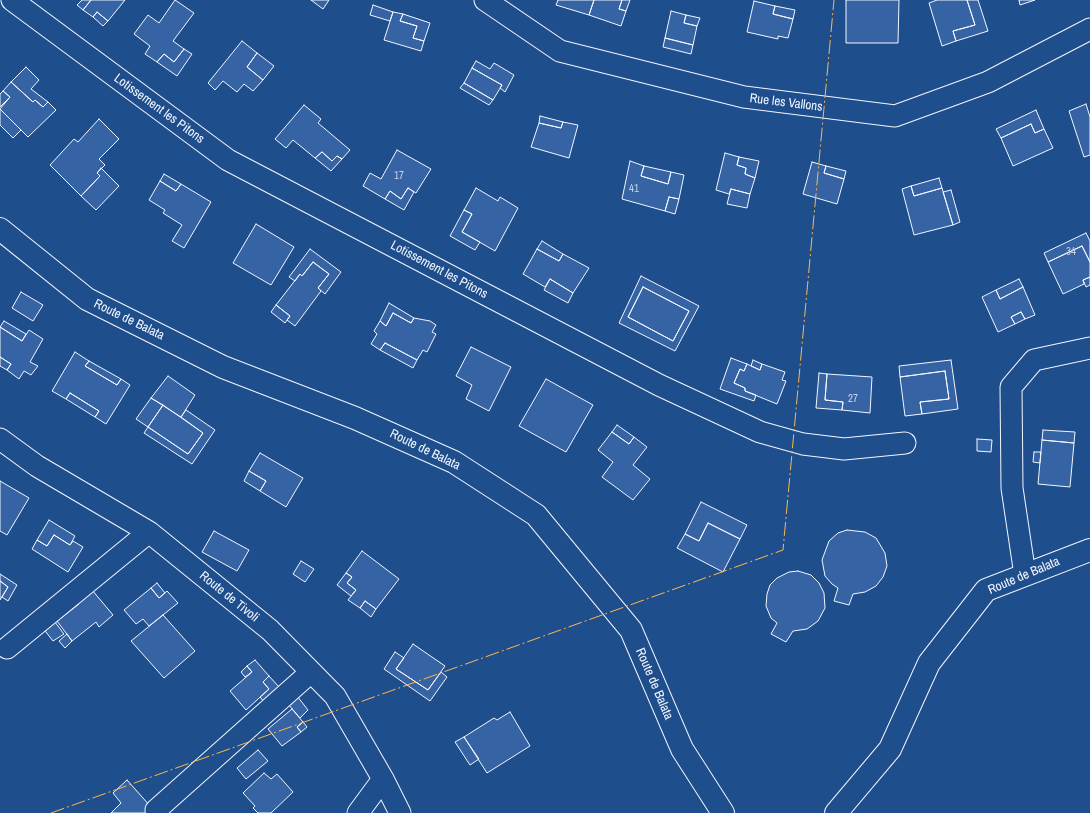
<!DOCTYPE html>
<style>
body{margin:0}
canvas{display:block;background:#1f4e8c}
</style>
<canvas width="1090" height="813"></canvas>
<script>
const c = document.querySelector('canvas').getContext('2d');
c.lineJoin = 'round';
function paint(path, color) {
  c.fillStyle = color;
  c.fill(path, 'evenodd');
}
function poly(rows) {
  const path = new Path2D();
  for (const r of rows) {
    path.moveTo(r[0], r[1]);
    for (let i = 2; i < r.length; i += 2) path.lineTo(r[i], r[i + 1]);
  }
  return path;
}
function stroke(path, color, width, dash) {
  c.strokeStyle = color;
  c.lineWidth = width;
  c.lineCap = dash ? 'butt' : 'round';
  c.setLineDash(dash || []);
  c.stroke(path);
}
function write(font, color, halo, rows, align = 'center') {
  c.font = font + ' "Archivo Narrow",sans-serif';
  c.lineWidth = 3;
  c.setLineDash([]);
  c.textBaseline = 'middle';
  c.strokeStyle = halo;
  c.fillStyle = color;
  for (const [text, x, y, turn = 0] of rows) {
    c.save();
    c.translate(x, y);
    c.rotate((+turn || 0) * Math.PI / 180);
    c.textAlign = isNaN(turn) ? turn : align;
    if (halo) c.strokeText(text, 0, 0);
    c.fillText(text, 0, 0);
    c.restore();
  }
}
const building = poly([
 [82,0,91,0,83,10,77,5,82,0],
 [91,0,125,0,108,21,97,12,93,17,83,10,91,0],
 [175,0,194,13,173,41,184,49,174,62,164,54,157,62,145,54,150,46,134,34,148,15,159,23,175,0],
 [311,0,329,0,323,9,311,0],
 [558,0,594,0,589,15,556,5,558,0],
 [594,0,622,0,619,9,626,11,621,26,589,15,594,0],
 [622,0,630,0,626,11,619,9,622,0],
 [846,0,899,0,898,43,846,43,846,0],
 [937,0,967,0,975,25,953,31,956,41,942,46,929,3,937,0],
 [967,0,978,0,988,31,956,41,953,31,975,25,967,0],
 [1019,0,1035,0,1020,5,1019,0],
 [754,1,775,6,773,14,793,19,788,38,778,36,778,39,747,32,754,1],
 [373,5,393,12,390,21,370,15,373,5],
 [775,6,795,10,793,19,773,14,775,6],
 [671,11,686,15,684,23,697,26,693,45,665,38,671,11],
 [97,12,108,21,103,26,93,17,97,12],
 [393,12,403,14,400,21,417,26,413,38,424,41,421,51,384,40,393,12],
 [403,14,430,23,424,41,413,38,417,26,400,21,403,14],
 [686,15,700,18,697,26,684,23,686,15],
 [665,38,693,45,691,54,663,47,665,38],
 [242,41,257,53,247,67,263,80,253,91,244,84,237,92,223,81,215,90,208,83,242,41],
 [184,49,192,54,177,76,157,62,164,54,174,62,184,49],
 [257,53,274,66,263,80,247,67,257,53],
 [476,61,490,69,494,63,514,75,505,92,500,88,502,85,472,68,476,61],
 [26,67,39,80,31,89,48,102,43,107,35,100,33,102,11,82,26,67],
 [472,68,502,85,493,100,464,83,472,68],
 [11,82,33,102,35,100,43,107,48,102,56,110,28,137,0,109,10,97,3,91,11,82],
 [464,83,493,100,489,105,460,88,464,83],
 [3,91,10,97,0,107,0,94,3,91],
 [1086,104,1090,117,1090,155,1084,157,1069,111,1086,104],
 [304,105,321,119,318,123,350,150,342,159,337,156,332,161,322,152,315,158,293,140,286,148,275,139,304,105],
 [0,109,21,130,13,138,0,125,0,109],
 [1036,110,1044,129,1035,133,1031,124,1001,138,996,129,1036,110],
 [540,116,563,122,561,128,539,123,540,116],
 [99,119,119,139,99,159,105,165,97,173,100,176,81,196,50,165,74,139,78,142,99,119],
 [563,122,578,125,569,158,531,147,539,123,561,128,563,122],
 [1031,124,1035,133,1044,129,1053,148,1013,166,1001,138,1031,124],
 [397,150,431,169,416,193,408,188,401,199,390,191,385,199,363,186,370,173,381,179,397,150],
 [322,152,332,161,337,156,342,159,331,171,315,158,322,152],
 [725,153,739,157,737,165,746,168,745,174,755,178,750,194,731,189,729,194,716,190,725,153],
 [739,157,759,161,755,178,745,174,746,168,737,165,739,157],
 [630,161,644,166,641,176,668,184,671,172,684,175,679,199,669,197,665,211,622,199,630,161],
 [812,162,826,166,824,173,844,179,837,204,803,194,812,162],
 [644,166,671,172,668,184,641,176,644,166],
 [826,166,846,171,844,179,824,173,826,166],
 [101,168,119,186,96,210,81,196,100,176,97,173,101,168],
 [164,174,181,184,176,191,160,181,164,174],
 [939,178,942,188,914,196,911,186,939,178],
 [160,181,176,191,181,184,211,202,184,248,172,241,182,225,163,213,165,210,149,200,160,181],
 [911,186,914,196,942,188,953,225,914,235,902,189,911,186],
 [408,188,414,192,404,210,385,199,390,191,401,199,408,188],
 [476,188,498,201,500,197,518,208,495,251,462,232,472,214,464,210,476,188],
 [731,189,750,194,747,208,727,204,731,189],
 [951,190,960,222,953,225,943,192,951,190],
 [669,197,679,199,675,214,665,211,669,197],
 [464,210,472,214,462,232,480,242,475,250,450,236,464,210],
 [256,224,294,247,271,285,233,263,256,224],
 [1086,233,1090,241,1090,262,1082,246,1048,262,1044,253,1086,233],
 [542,241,563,254,559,261,537,249,542,241],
 [1082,246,1090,262,1090,277,1083,280,1084,284,1063,294,1048,262,1082,246],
 [310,249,341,272,325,294,318,288,329,274,313,262,302,276,300,274,295,281,289,277,310,249],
 [537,249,559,261,563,254,589,268,573,293,550,279,545,287,523,274,537,249],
 [313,262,329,274,318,288,321,291,295,326,287,320,290,316,276,305,300,274,302,276,313,262],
 [641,276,699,306,675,351,619,323,641,276],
 [643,287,689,311,673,341,628,317,643,287],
 [1090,277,1090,285,1086,287,1083,280,1090,277],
 [550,279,573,293,568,303,544,290,550,279],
 [1019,279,1023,287,1000,299,996,290,1019,279],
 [643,287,689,311,673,341,628,317,643,287],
 [1023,287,1035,315,1025,319,1021,312,1011,317,1015,324,998,332,982,297,996,290,1000,299,1023,287],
 [21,292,43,305,33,321,12,308,21,292],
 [389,303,414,318,411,323,393,313,386,326,380,321,389,303],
 [276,305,290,316,285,323,271,312,276,305],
 [1021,312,1025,319,1015,324,1011,317,1021,312],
 [393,313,411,323,414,318,430,321,436,325,432,332,436,334,427,352,423,350,417,360,385,343,380,350,371,344,377,334,374,331,380,321,386,326,393,313],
 [4,321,26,334,22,341,0,327,4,321],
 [0,327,22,341,29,330,43,339,30,362,38,366,31,375,24,371,19,379,7,370,11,364,0,357,0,327],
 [385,343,417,360,413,368,380,350,385,343],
 [471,347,511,367,489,411,466,399,472,385,456,376,471,347],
 [75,352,89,361,85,366,117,385,121,379,130,385,106,424,95,417,99,411,70,393,66,399,52,391,75,352],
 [0,357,11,364,7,370,0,366,0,357],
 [731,358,747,364,744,371,740,369,734,383,745,388,745,391,756,395,754,401,720,389,731,358],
 [753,360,762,364,760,370,751,366,753,360],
 [951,360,958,409,922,414,920,402,949,399,945,371,900,377,899,366,951,360],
 [89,361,121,379,117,385,85,366,89,361],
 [747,364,760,370,762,364,785,372,782,380,786,381,777,404,745,391,745,388,734,383,740,369,744,371,747,364],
 [945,371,949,399,920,402,922,414,905,416,900,377,945,371],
 [819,373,827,374,825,400,843,402,842,410,816,408,819,373],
 [827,374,872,377,870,413,842,410,843,402,825,400,827,374],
 [168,376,195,395,181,417,151,398,168,376],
 [546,379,593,405,566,452,519,426,546,379],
 [70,393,99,411,95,417,66,399,70,393],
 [151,398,163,405,148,427,136,419,151,398],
 [163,405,203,433,188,454,148,427,163,405],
 [186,410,215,430,192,464,144,433,148,427,188,454,203,433,181,417,186,410],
 [617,425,634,437,629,444,612,432,617,425],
 [1043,430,1075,432,1074,443,1042,440,1043,430],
 [612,432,629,444,634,437,647,447,633,465,650,479,633,500,602,477,613,462,598,450,612,432],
 [977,439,992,440,991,452,977,451,977,439],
 [1042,440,1074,443,1070,487,1038,484,1042,440],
 [1034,452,1041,452,1040,463,1033,462,1034,452],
 [260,453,303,478,286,507,260,491,266,481,249,471,260,453],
 [249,471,266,481,260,491,244,481,249,471],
 [0,481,29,498,7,535,0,531,0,481],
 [701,502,747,525,740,539,708,523,699,541,685,534,701,502],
 [49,520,75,536,70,545,54,535,47,546,37,540,49,520],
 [708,523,740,539,723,572,677,548,685,534,699,541,708,523],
 [847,530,865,532,876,538,885,553,887,566,883,577,876,586,865,592,853,594,849,605,834,601,838,588,832,584,825,576,822,560,829,541,838,533,847,530],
 [214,531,249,550,237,571,202,552,214,531],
 [54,535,70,545,73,541,83,547,68,572,32,549,37,540,47,546,54,535],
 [362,551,399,579,376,609,365,601,360,608,348,600,356,590,347,583,352,577,346,573,362,551],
 [301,561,314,569,305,582,293,574,301,561],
 [798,571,811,575,819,583,824,593,825,608,818,621,807,629,793,631,786,642,771,634,777,623,771,618,766,606,767,594,770,585,777,578,789,572,798,571],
 [346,573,352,577,347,583,356,590,351,596,337,585,346,573],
 [0,574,17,585,8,601,2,597,8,587,0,581,0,574],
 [0,581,8,587,0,600,0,581],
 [157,583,165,593,159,598,151,588,157,583],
 [151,588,159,598,167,591,178,603,149,626,143,619,136,624,124,610,151,588],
 [92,590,113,615,99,627,96,622,72,641,57,621,79,604,77,602,92,590],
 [365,601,376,609,371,617,360,608,365,601],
 [163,615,195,651,164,678,131,641,163,615],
 [55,622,64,634,53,641,42,627,55,622],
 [67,634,72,641,65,648,59,641,67,634],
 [413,644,445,666,428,690,396,669,413,644],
 [395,652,404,658,396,669,428,690,441,672,447,677,430,701,384,669,395,652],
 [255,660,269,676,263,682,269,689,246,710,230,691,252,672,247,666,255,660],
 [247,666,252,672,245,677,241,672,247,666],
 [269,676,280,688,264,702,260,697,269,689,263,682,269,676],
 [297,696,308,710,300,718,288,704,297,696],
 [292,709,303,722,297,727,301,732,282,746,268,729,292,709],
 [510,712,530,746,487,773,464,737,494,718,497,720,510,712],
 [303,722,307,727,301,732,297,727,303,722],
 [464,737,479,759,470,765,455,742,464,737],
 [258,750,268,761,246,779,237,768,258,750],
 [264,773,271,779,277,774,293,792,271,813,258,813,253,808,255,806,243,793,264,773],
 [127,780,151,807,145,813,111,813,121,803,113,793,127,780]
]);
paint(building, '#3563a3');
stroke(building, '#f2f6ff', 1);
const minor = poly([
 [12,0,228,160,659,385,760,432,803,444,844,449,905,443],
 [485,0,560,51,744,97,895,116,988,82,1090,29],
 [0,439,37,466,149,532,270,630,335,696,383,779,400,813],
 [1025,575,1012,488,1011,387,1034,360,1090,348],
 [7,648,149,532],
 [156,810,311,672],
 [358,813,383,779]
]);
const secondary = poly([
 [0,229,87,299,223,367,355,418,454,462,536,515,631,630,682,749,723,813],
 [836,813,890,749,929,663,986,590,1090,550]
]);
stroke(minor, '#f2f6ff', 23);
stroke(secondary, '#f2f6ff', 24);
stroke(minor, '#1f4e8c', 21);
stroke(secondary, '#1f4e8c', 22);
stroke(poly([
 [51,813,783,550,834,0]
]), '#ffb74d', 1, [14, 3, 2, 3]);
write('11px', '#c3d1e8', null, [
 ["17",399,176],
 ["41",634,189],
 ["34",1071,252],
 ["27",853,399]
]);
write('13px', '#f2f6ff', '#1f4e8c', [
 ["Rue les Vallons",786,103,7],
 ["Lotissement les Pitons",159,109,36],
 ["Lotissement les Pitons",439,270,28],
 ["Route de Balata",129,320,26],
 ["Route de Balata",425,450,26],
 ["Route de Balata",1024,576,-23],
 ["Route de Tivoli",229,597,39],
 ["Route de Balata",654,684,67]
]);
</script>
